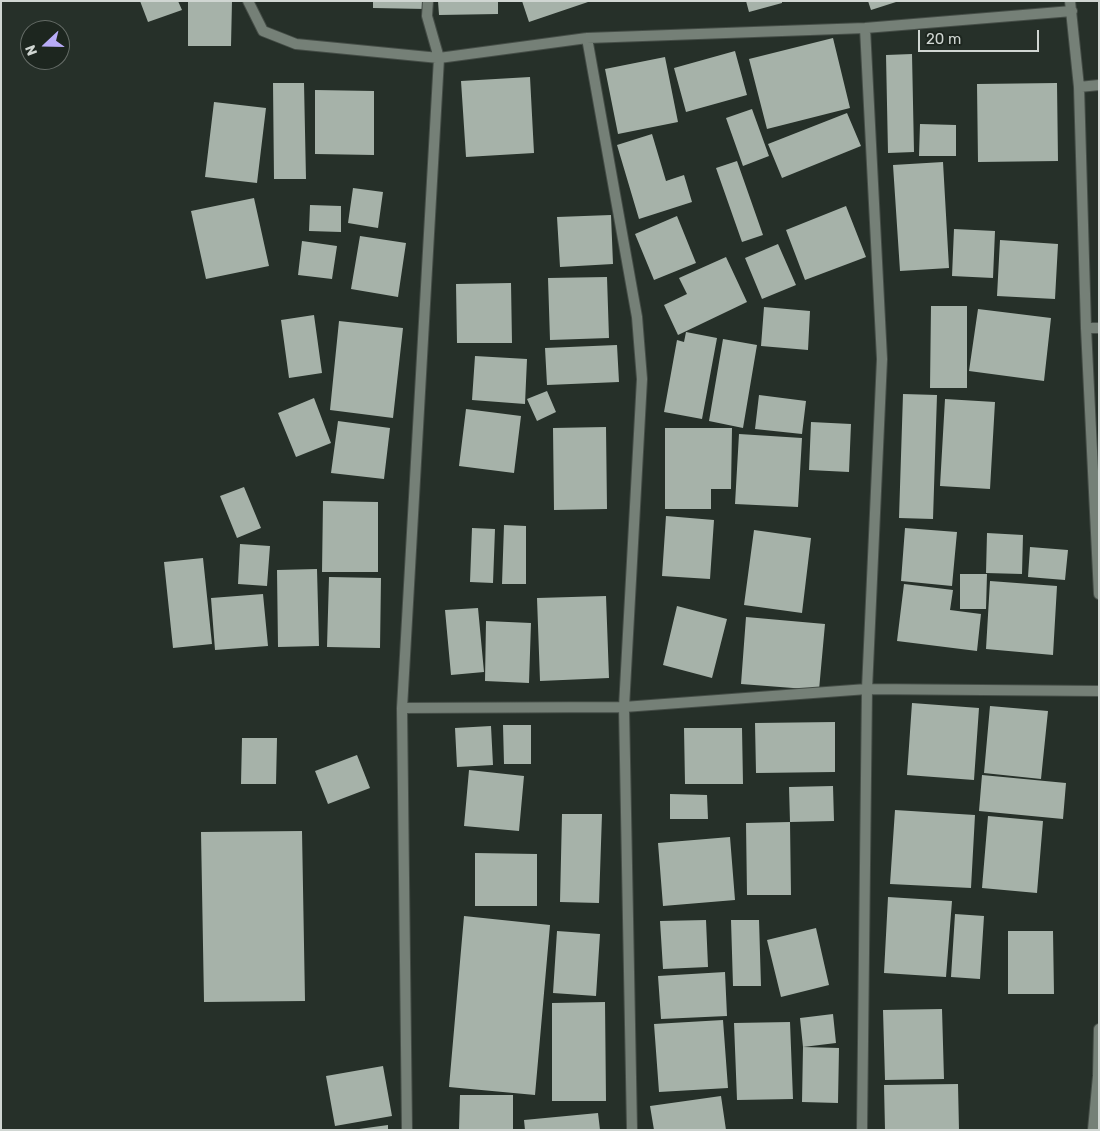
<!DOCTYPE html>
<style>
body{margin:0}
#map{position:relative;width:1100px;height:1131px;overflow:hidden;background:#263029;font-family:Rubik,sans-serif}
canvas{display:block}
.frame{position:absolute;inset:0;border:2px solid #d0d6d2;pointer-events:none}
.north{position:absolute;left:20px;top:20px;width:50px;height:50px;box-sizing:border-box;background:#1d261f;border:1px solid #656c67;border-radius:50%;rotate:249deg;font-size:14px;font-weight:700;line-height:20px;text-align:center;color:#d0d6d2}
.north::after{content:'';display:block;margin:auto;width:18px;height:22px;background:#b8abf7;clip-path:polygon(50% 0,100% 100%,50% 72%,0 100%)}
.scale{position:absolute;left:918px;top:30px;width:121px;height:22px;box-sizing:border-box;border:2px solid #d0d6d2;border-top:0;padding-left:6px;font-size:15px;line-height:18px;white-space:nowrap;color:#d0d6d2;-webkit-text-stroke:4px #1d261f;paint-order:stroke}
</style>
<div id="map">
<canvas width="1100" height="1131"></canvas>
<div class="frame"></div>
<div class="north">N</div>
<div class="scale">20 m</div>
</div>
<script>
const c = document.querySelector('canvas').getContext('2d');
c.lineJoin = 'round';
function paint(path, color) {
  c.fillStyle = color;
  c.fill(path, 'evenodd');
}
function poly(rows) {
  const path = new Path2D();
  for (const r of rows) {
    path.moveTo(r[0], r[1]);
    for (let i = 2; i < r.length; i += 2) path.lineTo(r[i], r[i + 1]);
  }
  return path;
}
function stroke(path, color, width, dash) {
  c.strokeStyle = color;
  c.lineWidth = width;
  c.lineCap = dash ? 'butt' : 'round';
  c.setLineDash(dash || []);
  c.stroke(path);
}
paint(poly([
 [140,1,178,1,182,10,148,22],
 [188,1,232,1,231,46,188,46],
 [373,1,426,1,426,9,373,8],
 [438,1,498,1,498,14,439,15],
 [522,1,588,1,588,2,529,22],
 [746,1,782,1,782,3,749,12],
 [868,1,896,1,896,2,871,10],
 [833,38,850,108,767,129,749,59],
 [735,51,747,95,686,112,674,68],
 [912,54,914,152,888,153,886,55],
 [665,57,678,122,618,134,605,69],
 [530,77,534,153,466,157,461,81],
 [273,83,304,83,306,179,274,179],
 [1057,83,1058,161,978,162,977,84],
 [315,90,374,91,374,155,315,154],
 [214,102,266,108,257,183,205,177],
 [752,109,769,156,743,166,726,118],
 [847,113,861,146,782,178,768,144],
 [920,124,956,125,956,156,919,156],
 [652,134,666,181,684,175,692,202,639,219,617,145],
 [737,161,763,235,742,242,716,168],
 [943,162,949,268,900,271,893,165],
 [353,188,383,192,378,228,348,223],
 [254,198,269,266,206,279,191,211],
 [310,205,341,206,341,232,309,231],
 [846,206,866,257,805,280,786,230],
 [611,215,613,264,560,267,557,217],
 [677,216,696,263,654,280,635,234],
 [954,229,995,231,993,278,952,276],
 [360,236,406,243,398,297,351,289],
 [1000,240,1058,244,1055,299,997,296],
 [302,241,337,246,332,279,298,275],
 [778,244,796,285,762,299,745,258],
 [726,257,747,302,678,335,664,305,687,294,679,278],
 [607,277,609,338,550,340,548,278],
 [511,283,512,343,457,343,456,284],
 [931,306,967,306,967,388,930,388],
 [764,307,810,311,808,350,761,346],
 [978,309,1051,318,1044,381,969,371],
 [314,315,322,373,289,378,281,320],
 [339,321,403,328,393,418,330,410],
 [686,332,717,338,702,419,664,412,677,340,684,342],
 [723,339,757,345,743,428,709,421],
 [617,345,619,382,547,385,545,348],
 [475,356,527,359,525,404,472,400],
 [547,391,556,412,537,421,527,399],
 [903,394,937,395,933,519,899,518],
 [759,395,806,401,802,434,755,429],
 [314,398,331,443,296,457,278,413],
 [945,399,995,402,990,489,940,486],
 [466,409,521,416,514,473,459,466],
 [338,421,390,428,384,479,331,473],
 [811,422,851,424,849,472,809,470],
 [606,427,607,509,554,510,553,428],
 [665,428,732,428,731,489,711,489,711,509,665,509],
 [739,434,802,438,798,507,735,504],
 [244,487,261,528,237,538,220,496],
 [323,501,378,502,378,572,322,572],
 [666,516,714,520,710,579,662,576],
 [504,525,526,526,526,584,502,584],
 [472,528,495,529,493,583,470,582],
 [905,528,957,532,952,586,901,581],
 [754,530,811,538,802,613,744,605],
 [987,533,1023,535,1022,574,986,573],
 [240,544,270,546,267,586,238,584],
 [1030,547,1068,550,1065,580,1028,577],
 [203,558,212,644,173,648,164,562],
 [317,569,319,646,278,647,277,570],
 [960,574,987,574,986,609,960,609],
 [329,577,381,578,380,648,327,647],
 [990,581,1057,586,1053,655,986,649],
 [904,584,953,590,950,610,981,614,977,651,897,641],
 [263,594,268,646,215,650,211,598],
 [606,596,609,678,540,681,537,598],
 [677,606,727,619,712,678,663,665],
 [478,608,484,672,451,675,445,610],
 [746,617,825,624,819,690,741,684],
 [486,621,531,623,529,683,485,681],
 [912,703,979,708,974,780,907,775],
 [990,706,1048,711,1041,779,984,773],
 [835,722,835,772,756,773,755,723],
 [503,725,531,725,531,764,504,764],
 [491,726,493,765,457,767,455,728],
 [684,728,742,728,743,784,685,784],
 [242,738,277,738,276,784,241,784],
 [357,755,370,788,328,804,315,771],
 [469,770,524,776,519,831,464,826],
 [982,775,1066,783,1063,819,979,811],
 [833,786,834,821,790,822,789,787],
 [670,794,707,795,708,819,670,819],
 [895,810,975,815,971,888,890,884],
 [562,814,602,814,599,903,560,902],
 [988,816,1043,821,1037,893,982,888],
 [790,822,791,895,747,895,746,823],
 [302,831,305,1001,204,1002,201,832],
 [730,837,735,900,663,906,658,843],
 [475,853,537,854,537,906,475,906],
 [888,897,952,901,946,977,884,973],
 [955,914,984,916,980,979,951,977],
 [464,916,550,925,535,1095,449,1087],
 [706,920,708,967,663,969,660,921],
 [731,920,759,920,761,986,733,986],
 [816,928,829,985,781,997,767,940],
 [557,931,600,934,596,996,553,993],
 [1008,931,1053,931,1054,994,1008,994],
 [725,972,727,1016,661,1019,658,976],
 [605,1002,606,1101,552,1101,552,1003],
 [942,1009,944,1079,885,1080,883,1010],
 [833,1014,836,1043,803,1047,800,1018],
 [723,1020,728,1088,659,1092,654,1024],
 [790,1022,793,1099,737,1100,734,1023],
 [803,1047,839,1048,838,1103,802,1102],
 [383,1066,392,1116,335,1126,326,1076],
 [958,1084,959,1130,885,1130,884,1085],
 [460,1095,513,1095,513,1130,459,1130],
 [721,1096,726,1130,654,1130,650,1106],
 [598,1113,600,1130,525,1130,524,1120],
 [388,1125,388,1130,359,1130,359,1129]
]), '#a6b2a9');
const street = poly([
 [248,1,263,31,296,44,439,58,587,38,865,28,1072,11],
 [1070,1,1079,87,1086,328,1099,594],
 [587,38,637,317,642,379,624,707,632,1130],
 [1079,87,1099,85],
 [1086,328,1099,328],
 [402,708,624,707,867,689,1099,691],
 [407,1130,402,708,439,58,427,16,428,1],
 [862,1130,867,689,882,359,865,28],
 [1093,1130,1098,1076,1099,1029]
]);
stroke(street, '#454d47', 12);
stroke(street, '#758077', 10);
</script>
